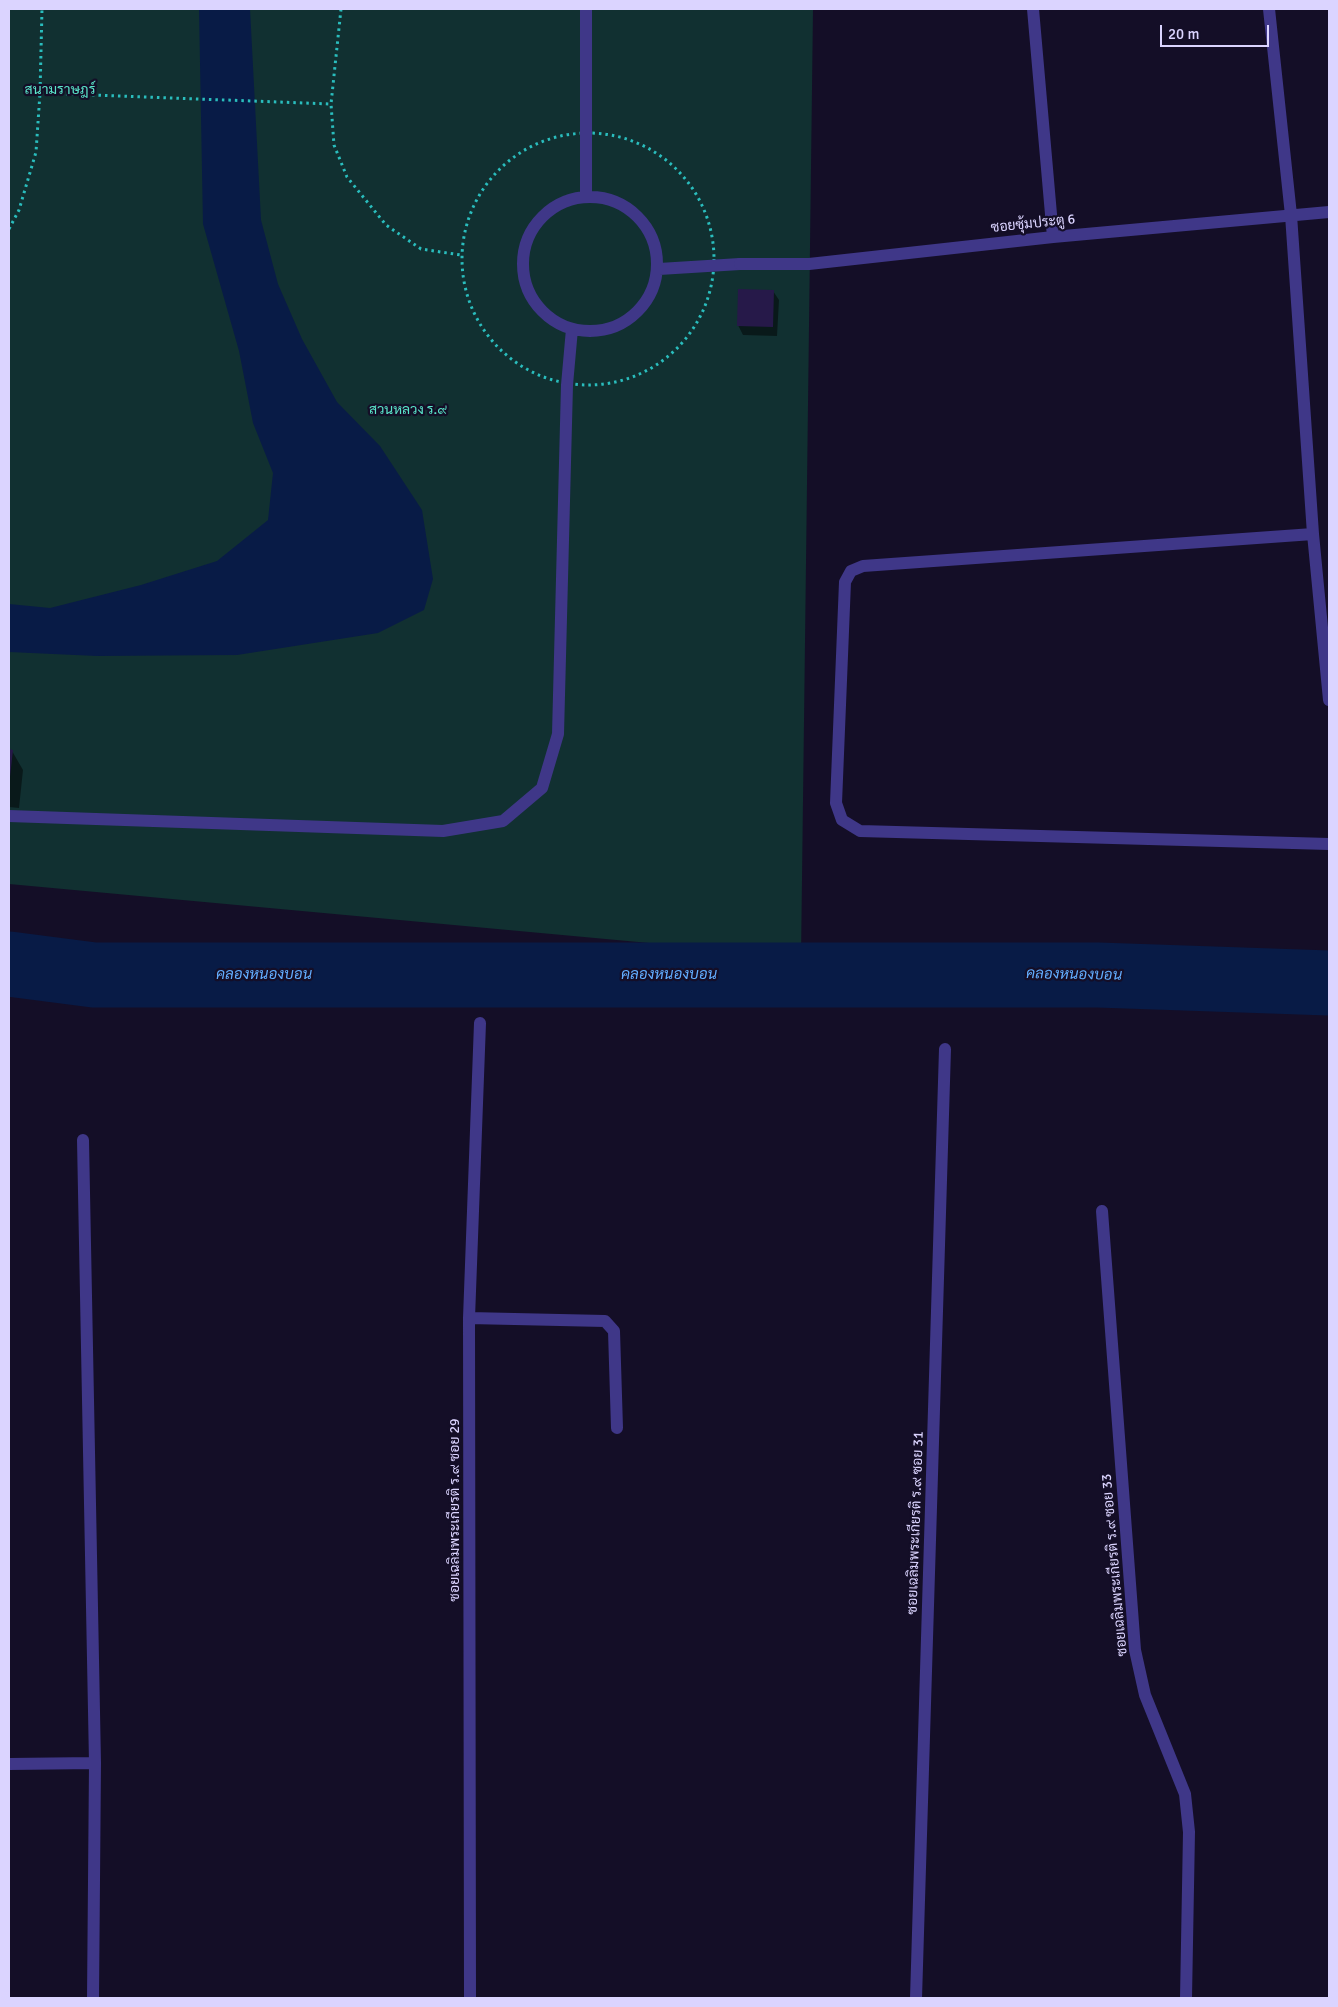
<!DOCTYPE html>
<meta charset="utf-8">
<style>
body{margin:0}
#map{position:relative;width:1338px;height:2007px;overflow:hidden;background:#140e27;font-family:Signika,sans-serif}
canvas{display:block}
.frame{position:absolute;inset:0;border:10px solid #dbd4ff;pointer-events:none}
.scale{position:absolute;left:1160px;top:25px;width:109px;height:22px;box-sizing:border-box;border:2px solid #dbd4ff;border-top:0;padding-left:6px;font-size:15px;line-height:18px;white-space:nowrap;color:#dbd4ff;-webkit-text-stroke:4px #140e27;paint-order:stroke}
</style>
<div id="map">
<canvas width="1338" height="2007"></canvas>
<div class="frame"></div>
<div class="scale">20 m</div>
</div>
<script>
const c = document.querySelector('canvas').getContext('2d');
c.lineJoin = 'round';
function paint(path, color) {
  c.fillStyle = color;
  c.fill(path, 'evenodd');
}
function poly(rows) {
  const path = new Path2D();
  for (const r of rows) {
    if (r.length === 3) {
      path.moveTo(r[0] + r[2], r[1]);
      path.arc(r[0], r[1], r[2], 0, 2 * Math.PI);
      continue;
    }
    path.moveTo(r[0], r[1]);
    for (let i = 2; i < r.length; i += 2) path.lineTo(r[i], r[i + 1]);
  }
  return path;
}
function stroke(path, color, width, dash) {
  c.strokeStyle = color;
  c.lineWidth = width;
  c.lineCap = dash ? 'butt' : 'round';
  c.setLineDash(dash || []);
  c.stroke(path);
}
function write(font, color, halo, rows, align = 'center') {
  c.font = font + ' Signika,Sarabun,sans-serif';
  c.lineWidth = 4.5;
  c.setLineDash([]);
  c.textBaseline = 'middle';
  c.strokeStyle = halo;
  c.fillStyle = color;
  for (const [text, x, y, turn = 0] of rows) {
    c.save();
    c.translate(x, y);
    c.rotate((+turn || 0) * Math.PI / 180);
    c.textAlign = isNaN(turn) ? turn : align;
    if (halo) c.strokeText(text, 0, 0);
    c.fillText(text, 0, 0);
    c.restore();
  }
}
paint(poly([
 [9,9,813,9,801,957,9,884]
]), '#113031');
paint(poly([
 [199,9,250,9,261,220,278,284,302,339,337,402,380,446,422,510,433,579,424,610,378,633,237,655,97,656,9,652,9,604,50,608,141,585,217,561,268,520,273,473,253,423,239,351,203,224]
]), '#081b46');
paint(poly([
 [773,291,779,300,777,336,743,335,738,325],
 [9,750,12,751,23,770,19,808,9,807]
]), '#0007');
stroke(poly([
 [9,964,94,975,1098,975,1329,983]
]), '#081b46', 65);
paint(poly([
 [738,289,774,290,773,327,737,326],
 [9,749,13,750,10,777,9,777]
]), '#261949');
stroke(poly([
 [341,9,331,104,334,145,347,177,386,225,421,249,461,255],
 [40,93,331,104],
 [588,259,126],
 [9,229,19,210,36,152,40,93,42,9]
]), '#2abdbd', 3, [2.5, 4]);
stroke(poly([
 [586,9,586,195],
 [590,264,67],
 [659,269,740,264],
 [9,816,443,831,503,821,542,788,558,734,567,385,572,329]
]), '#3f3788', 12);
stroke(poly([
 [1033,9,1053,237],
 [1269,9,1291,215,1313,534,1329,700],
 [740,264,809,264,1053,237,1329,212],
 [1313,534,863,566,851,571,845,582,836,803,842,820,860,831,1329,844],
 [83,1140,95,1763,93,1998],
 [1102,1211,1135,1650,1145,1695,1185,1794,1189,1832,1186,1998],
 [469,1318,605,1321,614,1331,617,1428],
 [9,1764,95,1763],
 [470,1998,469,1318,480,1023],
 [916,1998,945,1049]
]), '#3f3788', 12);
write('14px', '#5ae5ca', '#140e27', [
 ["สนามราษฎร์",60,90],
 ["สวนหลวง ร.๙",408,410]
]);
write('14px', '#dbd4ff', '#140e27', [
 ["ซอยซุ้มประตู 6",1033,224,-6],
 ["ซอยเฉลิมพระเกียรติ ร.๙ ซอย 29",455,1510,-90],
 ["ซอยเฉลิมพระเกียรติ ร.๙ ซอย 31",916,1523,-88],
 ["ซอยเฉลิมพระเกียรติ ร.๙ ซอย 33",1115,1565,-95]
]);
write('italic 15px', '#62adff', '#140e27', [
 ["คลองหนองบอน",264,975],
 ["คลองหนองบอน",669,975],
 ["คลองหนองบอน",1074,975,1]
]);
</script>
